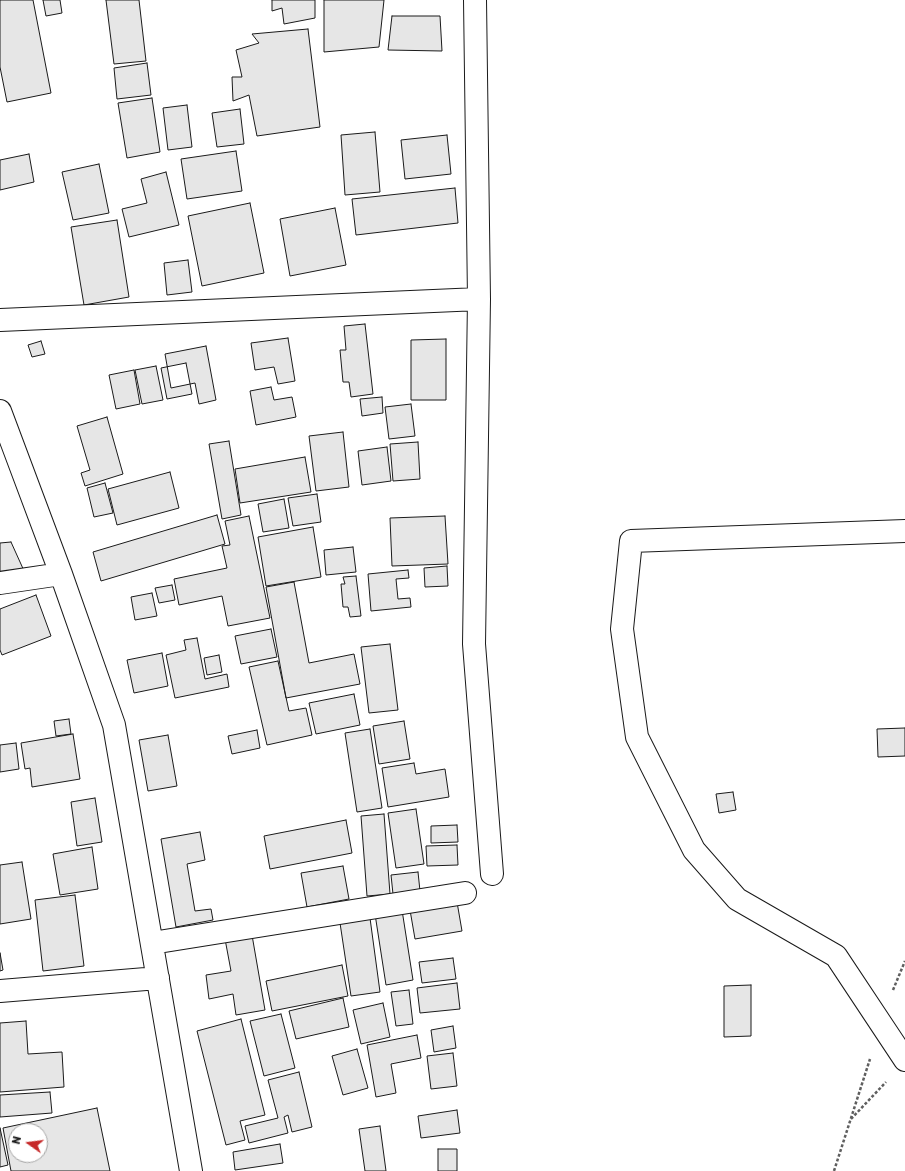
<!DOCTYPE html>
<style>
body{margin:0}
#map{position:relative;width:905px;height:1171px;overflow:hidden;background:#fff;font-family:Rubik,sans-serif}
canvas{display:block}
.north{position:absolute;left:8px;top:1123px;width:40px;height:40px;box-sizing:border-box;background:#fff;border:1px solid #a3a3a3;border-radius:50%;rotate:284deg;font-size:11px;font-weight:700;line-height:16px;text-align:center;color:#1a1a1a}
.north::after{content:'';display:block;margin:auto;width:14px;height:18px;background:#c62828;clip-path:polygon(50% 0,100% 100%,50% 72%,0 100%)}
</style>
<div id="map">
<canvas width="905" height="1171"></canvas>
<div class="north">N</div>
</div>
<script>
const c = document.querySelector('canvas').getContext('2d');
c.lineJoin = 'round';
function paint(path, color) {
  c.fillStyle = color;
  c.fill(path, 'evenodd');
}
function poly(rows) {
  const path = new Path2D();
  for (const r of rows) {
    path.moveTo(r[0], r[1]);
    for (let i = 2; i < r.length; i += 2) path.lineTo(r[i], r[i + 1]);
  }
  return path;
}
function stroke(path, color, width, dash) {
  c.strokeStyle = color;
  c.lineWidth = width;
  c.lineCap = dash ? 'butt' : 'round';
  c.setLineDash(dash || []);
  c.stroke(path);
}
const building = poly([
 [0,0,33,0,51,93,7,102,0,67,0,0],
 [43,0,60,0,62,13,46,16,43,0],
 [106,0,139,0,146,61,114,64,106,0],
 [272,0,315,0,315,18,284,24,282,8,272,11,272,0],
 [324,0,384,0,379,47,324,52,324,0],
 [392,16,440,16,442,51,388,50,392,16],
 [308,29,320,127,257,136,249,95,233,101,232,77,242,77,236,50,259,43,252,34,308,29],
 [147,63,151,95,117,99,114,68,147,63],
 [152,98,160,152,127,158,118,103,152,98],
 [187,105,192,147,168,150,163,108,187,105],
 [240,109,244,144,217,147,212,113,240,109],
 [375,132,380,192,345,195,341,135,375,132],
 [447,135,451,174,405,179,401,140,447,135],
 [236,151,242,191,187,199,181,159,236,151],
 [29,154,34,182,0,190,0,160,29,154],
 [99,164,109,213,73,220,62,172,99,164],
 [166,172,179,225,129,237,122,209,147,203,141,179,166,172],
 [455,188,458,223,356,235,352,199,455,188],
 [250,203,264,273,202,286,188,216,250,203],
 [335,208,346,265,290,276,280,219,335,208],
 [117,220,129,297,84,305,71,227,117,220],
 [188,260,192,292,167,295,164,263,188,260],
 [365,324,373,394,351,397,349,382,343,382,340,350,346,350,344,326,365,324],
 [288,338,295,381,278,384,274,367,255,370,251,343,288,338],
 [446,339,446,400,411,400,411,340,446,339],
 [41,341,45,354,32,357,28,345,41,341],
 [206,346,216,400,199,404,195,383,171,388,165,354,206,346],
 [186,363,192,394,167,399,161,368,186,363],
 [156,366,163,400,142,404,135,370,156,366],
 [134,370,140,404,116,409,109,375,134,370],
 [271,387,274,400,292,397,296,417,256,425,250,391,271,387],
 [382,397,383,413,362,416,360,399,382,397],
 [411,404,415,436,389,439,385,407,411,404],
 [107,417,123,474,85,486,81,473,90,470,77,426,107,417],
 [343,432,349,487,316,491,309,436,343,432],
 [229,441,241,515,222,519,209,444,229,441],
 [418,442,420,479,393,481,390,444,418,442],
 [387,447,391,481,362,485,358,451,387,447],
 [305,457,311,492,240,503,235,469,305,457],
 [170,472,179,508,117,525,108,489,170,472],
 [105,483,113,513,94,517,87,488,105,483],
 [317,494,321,522,293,526,288,498,317,494],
 [284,499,289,528,263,532,258,504,284,499],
 [217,515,225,544,101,581,93,552,217,515],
 [249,516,270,618,228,626,222,596,179,605,174,579,227,568,222,546,230,545,225,521,249,516],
 [445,516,448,564,392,566,390,518,445,516],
 [313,527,321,577,266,586,258,537,313,527],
 [11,542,25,573,0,576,0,543,11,542],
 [353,547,356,572,326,575,324,550,353,547],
 [447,566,448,586,425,587,424,568,447,566],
 [408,570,409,578,396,579,398,599,410,598,411,607,371,611,368,574,408,570],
 [356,576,361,616,350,617,348,607,343,607,341,584,345,584,343,577,356,576],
 [294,582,309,663,354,654,360,684,286,698,266,587,294,582],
 [172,585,175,600,159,603,155,588,172,585],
 [152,593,157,616,135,620,131,597,152,593],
 [36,595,51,636,2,655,0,650,0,609,36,595],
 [271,629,277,657,241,664,235,636,271,629],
 [197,638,205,679,227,674,229,687,175,698,166,655,186,650,184,640,197,638],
 [390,644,398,710,369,713,361,647,390,644],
 [162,653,168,686,134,693,127,660,162,653],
 [219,655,222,672,207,675,204,658,219,655],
 [278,661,289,711,306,708,312,735,267,745,249,667,278,661],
 [354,694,360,725,316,734,309,703,354,694],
 [69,719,71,734,56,736,54,721,69,719],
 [404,721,410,759,379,764,373,726,404,721],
 [905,728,905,756,878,757,877,729,905,728],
 [370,729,382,808,357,812,345,733,370,729],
 [257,730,260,748,232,754,228,736,257,730],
 [73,734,80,779,32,787,30,768,25,769,21,743,73,734],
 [168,735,177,786,148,791,139,740,168,735],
 [16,743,19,769,0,772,0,745,16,743],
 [414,763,416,774,445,769,449,797,388,807,382,768,414,763],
 [733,792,736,810,719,813,716,794,733,792],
 [95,798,102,842,77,846,71,802,95,798],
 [416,809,424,864,396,868,388,813,416,809],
 [384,814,390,894,367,896,361,816,384,814],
 [346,820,352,853,270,869,264,836,346,820],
 [457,825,458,842,431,843,431,826,457,825],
 [200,832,205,860,187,864,195,911,211,909,213,920,176,927,161,839,200,832],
 [457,845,458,865,427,866,426,846,457,845],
 [92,847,98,889,60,895,53,854,92,847],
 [22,862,31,919,0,924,0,865,22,862],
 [343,866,349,899,307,907,301,873,343,866],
 [418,872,420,891,393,894,391,875,418,872],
 [75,895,84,966,43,971,35,900,75,895],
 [457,902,462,931,415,939,410,910,457,902],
 [402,910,413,980,386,985,375,914,402,910],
 [370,918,380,992,351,996,340,923,370,918],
 [252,935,265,1010,236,1015,233,994,209,999,206,975,231,971,225,939,252,935],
 [0,953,3,970,0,971,0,953],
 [453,958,456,979,422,983,419,962,453,958],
 [342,965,348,996,272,1011,266,981,342,965],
 [457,983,460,1009,420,1013,417,988,457,983],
 [751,985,751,1036,724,1037,724,986,751,985],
 [409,990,413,1024,396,1026,391,992,409,990],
 [343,998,349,1027,296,1039,289,1011,343,998],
 [383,1003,390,1037,361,1044,353,1010,383,1003],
 [281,1014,295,1068,264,1076,250,1021,281,1014],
 [241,1019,265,1115,240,1121,245,1140,226,1145,197,1031,241,1019],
 [26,1021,28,1054,62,1052,64,1087,0,1092,0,1023,26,1021],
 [453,1026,456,1048,434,1052,431,1030,453,1026],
 [417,1035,421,1058,391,1064,396,1093,376,1097,367,1045,417,1035],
 [357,1049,368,1088,343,1095,332,1056,357,1049],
 [453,1053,457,1086,431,1089,427,1056,453,1053],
 [299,1072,312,1127,292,1132,288,1115,284,1117,288,1133,249,1143,245,1126,278,1118,268,1080,299,1072],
 [50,1092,52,1113,0,1117,0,1095,50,1092],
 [97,1108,110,1171,11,1171,3,1128,97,1108],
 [16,1131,40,1131,40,1155,16,1155,16,1131],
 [457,1110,460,1133,421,1138,418,1116,457,1110],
 [380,1126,386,1171,365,1171,359,1129,380,1126],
 [0,1128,8,1165,0,1167,0,1128],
 [280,1144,283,1163,235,1170,233,1152,280,1144],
 [438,1149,457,1149,457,1171,438,1171,438,1149]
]);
paint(building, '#e6e6e6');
stroke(building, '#1a1a1a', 1);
const minor = poly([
 [475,0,479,299,474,644,492,874],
 [0,320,479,299],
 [0,411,61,574,114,725,191,1171],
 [905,531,631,541,622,629,637,737,694,850,737,899,836,956,905,1060],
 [0,583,61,574],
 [152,943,465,893],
 [0,991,158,978]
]);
stroke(minor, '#1a1a1a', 24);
stroke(poly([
 [893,990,905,961],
 [851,1119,886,1082],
 [834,1171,870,1059]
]), '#5f5f5f', 2.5, [3, 2]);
stroke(minor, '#fff', 22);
</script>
